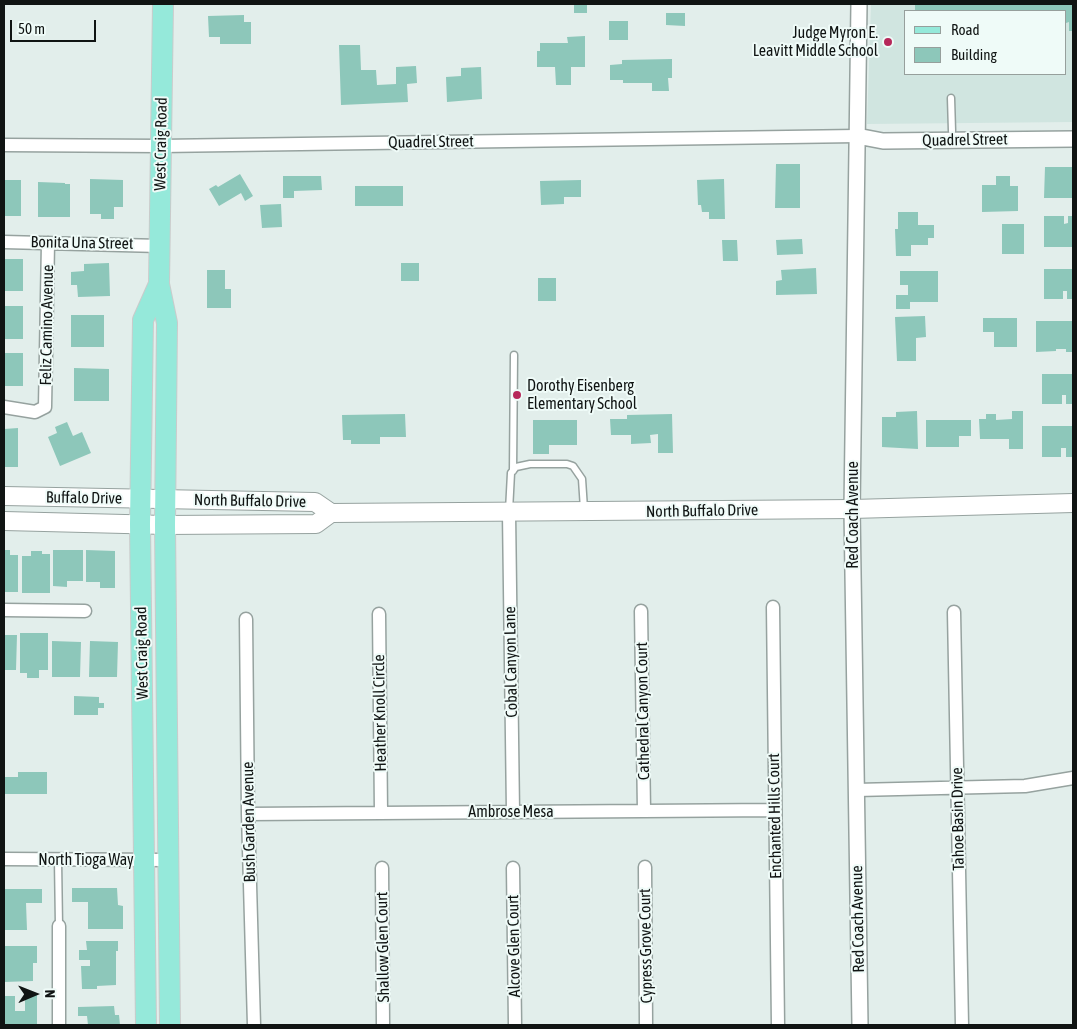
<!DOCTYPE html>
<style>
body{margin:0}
#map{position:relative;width:1077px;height:1029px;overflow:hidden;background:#e2eeeb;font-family:"Asap Condensed",sans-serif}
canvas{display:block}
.frame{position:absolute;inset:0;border:5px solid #101413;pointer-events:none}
.legend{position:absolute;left:904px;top:10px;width:162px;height:65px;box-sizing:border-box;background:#effbf8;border:1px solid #969f9c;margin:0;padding:6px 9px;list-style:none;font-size:15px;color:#101413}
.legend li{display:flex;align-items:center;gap:10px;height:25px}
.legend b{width:25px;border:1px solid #969f9c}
.north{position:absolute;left:10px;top:969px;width:50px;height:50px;-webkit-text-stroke:4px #effbf8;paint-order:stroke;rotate:89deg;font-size:14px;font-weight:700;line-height:20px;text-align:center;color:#101413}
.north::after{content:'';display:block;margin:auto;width:18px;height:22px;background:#101413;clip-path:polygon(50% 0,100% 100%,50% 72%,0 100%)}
.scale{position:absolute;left:10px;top:20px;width:86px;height:22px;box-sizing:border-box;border:2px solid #101413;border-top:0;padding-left:6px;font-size:15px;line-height:18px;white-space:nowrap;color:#101413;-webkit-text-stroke:4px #effbf8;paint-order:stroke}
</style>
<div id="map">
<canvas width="1077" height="1029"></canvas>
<div class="frame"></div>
<ul class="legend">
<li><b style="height:6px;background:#95e9da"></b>Road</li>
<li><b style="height:14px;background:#8dc7ba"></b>Building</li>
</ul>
<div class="north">N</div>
<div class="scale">50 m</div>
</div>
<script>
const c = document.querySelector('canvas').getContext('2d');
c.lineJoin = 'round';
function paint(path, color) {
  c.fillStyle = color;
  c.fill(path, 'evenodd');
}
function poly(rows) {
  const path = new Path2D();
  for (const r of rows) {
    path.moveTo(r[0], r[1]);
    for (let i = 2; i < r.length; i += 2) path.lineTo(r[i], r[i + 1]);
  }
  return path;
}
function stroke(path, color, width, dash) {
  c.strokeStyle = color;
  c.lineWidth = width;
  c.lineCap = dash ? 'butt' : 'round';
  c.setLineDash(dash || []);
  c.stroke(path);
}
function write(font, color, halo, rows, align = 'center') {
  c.font = font + ' "Asap Condensed",sans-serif';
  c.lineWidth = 4;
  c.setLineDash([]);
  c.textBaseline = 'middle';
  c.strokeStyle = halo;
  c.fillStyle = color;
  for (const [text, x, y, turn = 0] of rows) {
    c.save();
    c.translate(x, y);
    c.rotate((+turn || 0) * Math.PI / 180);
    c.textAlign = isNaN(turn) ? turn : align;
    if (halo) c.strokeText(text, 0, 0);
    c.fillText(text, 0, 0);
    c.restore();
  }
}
paint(poly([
 [871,4,1073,4,1073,122,867,124],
 [906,11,1066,11,1066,74,906,74]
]), '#d0e5e0');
paint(poly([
 [574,4,587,4,587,13,574,13],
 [915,4,1073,4,1073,31,1069,31,1069,22,1066,23,1066,11,915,11],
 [666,13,685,13,685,26,666,25],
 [244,15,244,22,251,22,251,44,220,44,220,37,209,37,208,16],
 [609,21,628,21,628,40,609,40],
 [585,36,585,67,571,67,571,85,556,85,555,67,537,67,537,51,540,51,540,43,568,43,567,37],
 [339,45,360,45,361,70,376,70,377,85,396,84,396,67,416,66,417,83,407,84,408,102,341,105],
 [672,59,672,78,668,78,669,91,652,91,652,83,623,83,623,80,610,80,610,65,622,64,622,60],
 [481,67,482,99,447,102,446,77,461,76,461,68],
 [776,164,800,164,800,208,775,208],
 [1045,167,1073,167,1073,198,1044,198],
 [240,174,253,196,245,201,241,193,219,206,209,189,216,185,218,187],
 [283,176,321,176,322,190,294,191,294,198,283,198],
 [996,176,1010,176,1010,186,1018,186,1018,211,982,212,982,185,996,185],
 [90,179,123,180,123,207,114,207,114,219,101,219,101,214,90,214],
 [724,179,725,219,709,219,709,212,702,212,701,205,698,205,697,180],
 [4,180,21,180,21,216,4,216],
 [581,180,581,197,564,197,564,204,541,205,540,181],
 [38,182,65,183,65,184,70,184,70,217,38,217],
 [355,186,403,186,403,206,355,206],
 [281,204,282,227,262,228,260,205],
 [898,212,918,212,918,225,934,225,934,238,928,238,928,245,911,245,911,256,896,256,895,229,898,229],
 [1044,216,1064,216,1064,224,1068,223,1068,216,1073,216,1073,247,1044,247],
 [1002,224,1024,224,1024,254,1002,254],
 [802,239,803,254,777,255,776,240],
 [722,240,737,240,738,261,723,261],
 [4,259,23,259,23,291,4,291],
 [109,263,110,296,78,297,77,285,71,285,71,272,84,271,84,264],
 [401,263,419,263,419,281,401,281],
 [816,268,817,294,776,295,776,281,782,280,781,270],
 [1044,269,1073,269,1073,299,1067,299,1067,291,1063,291,1063,299,1044,299],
 [207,270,225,270,225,289,231,289,231,308,207,308],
 [900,271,938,271,938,302,910,302,910,309,896,309,896,295,908,295,908,285,900,285],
 [538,278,556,278,556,301,538,301],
 [4,306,23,306,23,339,4,339],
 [71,315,104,315,104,347,71,347],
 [925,316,926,337,916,338,916,361,897,361,895,317],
 [983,318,1017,318,1017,347,994,347,994,332,983,332],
 [1036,321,1073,321,1073,352,1066,352,1066,349,1056,349,1056,351,1036,352],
 [4,353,23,353,23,386,4,386],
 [74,368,109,369,109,401,74,401],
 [1042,374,1073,374,1073,404,1066,404,1066,395,1062,395,1062,404,1042,404],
 [917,411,918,449,882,447,882,417,896,417,896,412],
 [1012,411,1023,411,1023,449,1009,449,1009,439,980,439,979,419,986,419,986,414,996,414,996,420,1012,419],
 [405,414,406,437,380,437,380,444,351,444,351,440,343,440,342,415],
 [672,414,673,453,658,453,658,434,650,435,651,443,631,444,631,435,611,435,610,419,627,419,627,415],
 [533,420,577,420,577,445,549,445,549,454,533,454],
 [926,420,971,420,971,436,959,436,959,447,926,447],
 [67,422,73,436,82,432,91,453,60,466,48,437,57,433,55,427],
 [1042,426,1073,426,1073,457,1066,457,1066,448,1061,448,1061,457,1042,457],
 [18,428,18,467,4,467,4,429],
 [4,550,10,550,10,555,18,555,18,592,4,592],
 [53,550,83,550,83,581,67,581,67,587,53,586],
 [86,550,115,551,115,588,100,588,100,582,86,582],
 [31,551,42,551,42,554,50,554,50,593,22,593,22,556,31,556],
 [20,633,48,633,48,670,39,670,39,678,27,678,27,673,20,673],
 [4,635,17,635,16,670,4,670],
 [52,641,81,642,80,677,52,677],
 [90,641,118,642,117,677,89,677],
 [74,696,99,697,99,703,104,703,104,708,98,708,98,715,74,715],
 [18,772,47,772,47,794,4,794,5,777,18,777],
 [72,888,117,888,118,905,123,906,123,929,88,929,88,902,72,902],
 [4,889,42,889,42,903,26,903,27,930,4,930],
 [86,941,118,941,118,951,116,951,116,985,97,986,97,989,82,989,81,966,90,966,90,960,79,960,79,950,87,950],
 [4,946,37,946,37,963,33,963,33,981,4,982],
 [25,995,37,995,37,1025,4,1025,4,996,15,996,15,1011,25,1011],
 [114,1006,115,1015,119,1015,120,1025,88,1025,87,1016,78,1016,78,1007]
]), '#8dc7ba');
const service = poly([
 [951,98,952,131],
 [513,471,514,355],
 [509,511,511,473,516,467,530,464,567,464,573,466,582,479,584,509],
 [58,860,59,926]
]);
const minor = poly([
 [4,145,161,146,857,136],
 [4,242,160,246],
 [4,407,35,412,45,407,48,243],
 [509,513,513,812],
 [773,607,778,1025],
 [4,610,85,611],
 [641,611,644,811],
 [954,612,962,1025],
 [379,614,381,813],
 [246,619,248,814,254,1025],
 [856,790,1025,786,1073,778],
 [248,814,775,810],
 [4,859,168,860],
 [645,867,646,1025],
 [382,868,383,1025],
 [513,868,515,1025],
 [59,926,59,1025]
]);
const tertiary = poly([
 [859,4,852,509,860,1025],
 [857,136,883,141,1073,139]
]);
const secondary = poly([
 [4,496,315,502,331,513],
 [4,521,165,525,316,524,331,513,852,509,1073,503]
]);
const primary = poly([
 [163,4,159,284,167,323,165,525,170,1025],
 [146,1025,140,524,143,320,159,284]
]);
stroke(service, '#96a29f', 9);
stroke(minor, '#96a29f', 15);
stroke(tertiary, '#96a29f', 18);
stroke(secondary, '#96a29f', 20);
stroke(primary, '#cacbcb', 22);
stroke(service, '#fff', 6);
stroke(minor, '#fff', 12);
stroke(tertiary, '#fff', 15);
stroke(secondary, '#fff', 18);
stroke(primary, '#95e9da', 20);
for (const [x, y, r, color] of [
 [888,42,5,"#b6285a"],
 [517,395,5,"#b6285a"]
]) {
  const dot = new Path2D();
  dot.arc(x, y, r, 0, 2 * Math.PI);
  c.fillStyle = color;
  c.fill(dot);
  stroke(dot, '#effbf8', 2);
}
write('16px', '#101413', '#effbf8', [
 ["Judge Myron E.",878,33],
 ["Leavitt Middle School",878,51],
 ["Dorothy Eisenberg",527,386,"left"],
 ["Elementary School",527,404,"left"]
], 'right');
write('16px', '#101413', '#effbf8', [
 ["Quadrel Street",965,140,-1],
 ["Quadrel Street",431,142,-1],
 ["West Craig Road",161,144,-89],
 ["Bonita Una Street",82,243,1],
 ["Feliz Camino Avenue",47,325,-89],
 ["Buffalo Drive",84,498,1],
 ["North Buffalo Drive",250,501,1],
 ["North Buffalo Drive",702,511,-1],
 ["Red Coach Avenue",853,515,-90],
 ["West Craig Road",142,653,-91],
 ["Cobal Canyon Lane",511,662,-91],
 ["Cathedral Canyon Court",643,711,-91],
 ["Heather Knoll Circle",380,713,-91],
 ["Ambrose Mesa",511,812],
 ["Enchanted Hills Court",775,816,-91],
 ["Tahoe Basin Drive",958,819,-91],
 ["Bush Garden Avenue",249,822,-91],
 ["North Tioga Way",86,860],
 ["Red Coach Avenue",858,919,-91],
 ["Alcove Glen Court",514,946,-91],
 ["Cypress Grove Court",646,946,-91],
 ["Shallow Glen Court",383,947,-91]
]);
</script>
